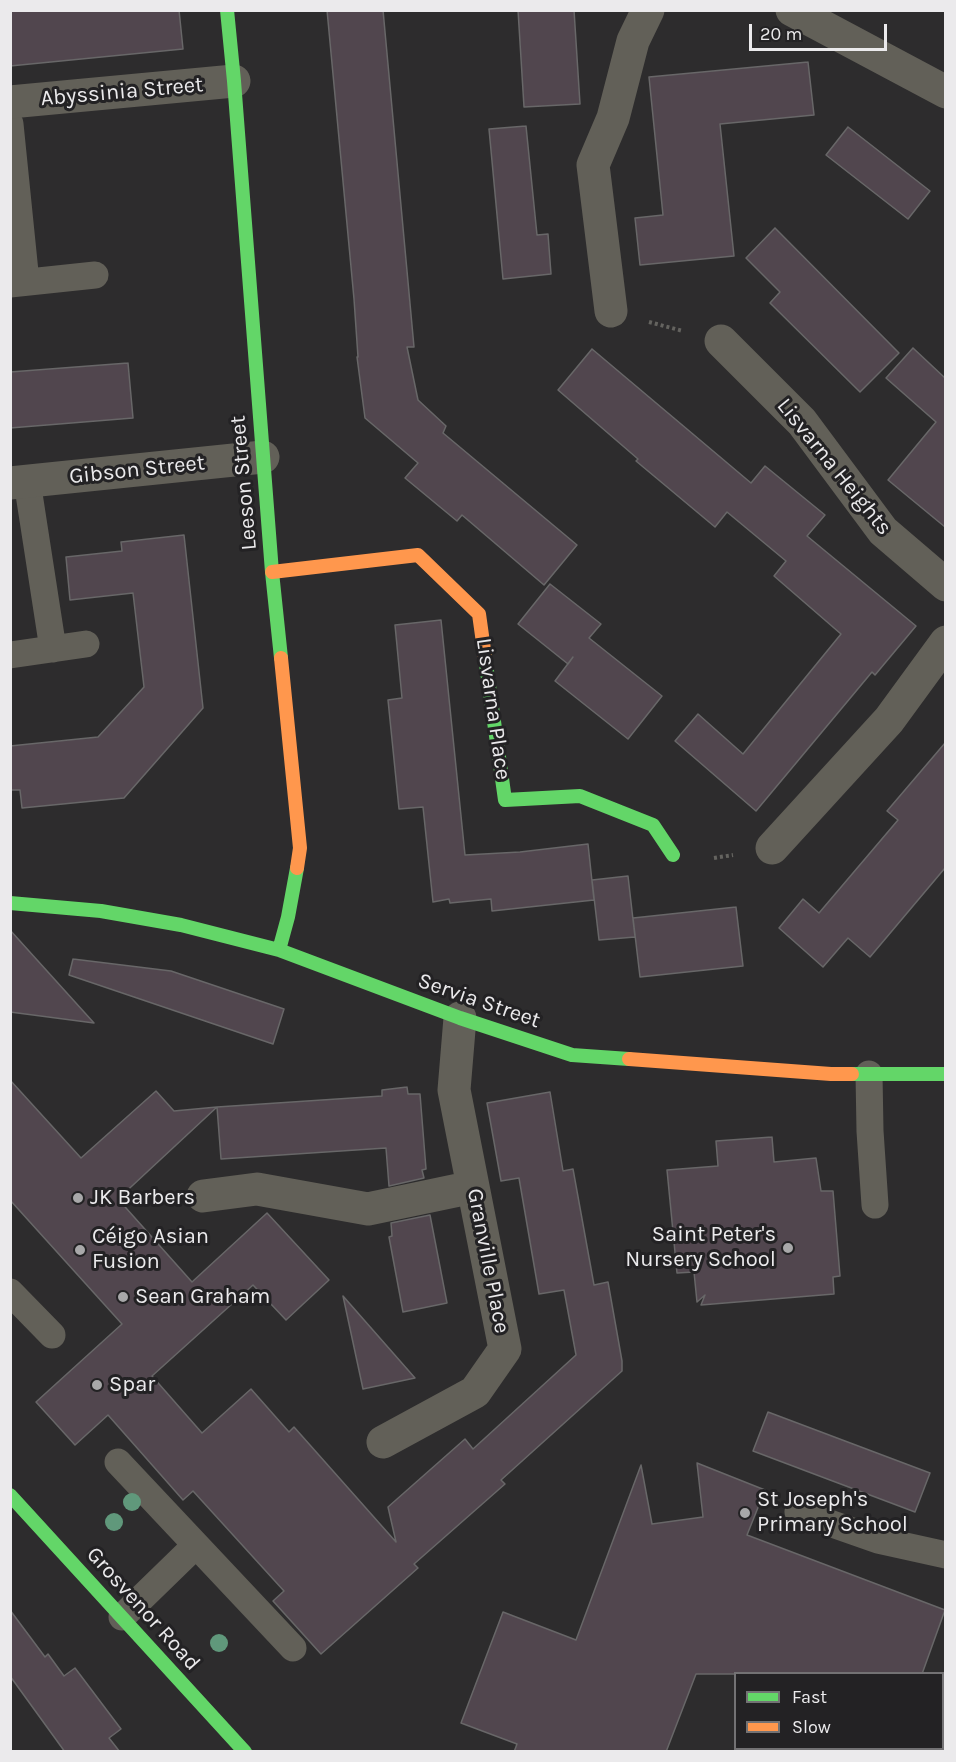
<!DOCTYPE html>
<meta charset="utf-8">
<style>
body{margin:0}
#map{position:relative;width:956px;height:1762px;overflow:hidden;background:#2d2c2d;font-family:Karla,sans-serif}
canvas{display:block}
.frame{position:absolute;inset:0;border:12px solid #ebeaec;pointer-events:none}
.legend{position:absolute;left:734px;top:1672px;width:210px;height:78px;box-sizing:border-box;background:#232224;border:2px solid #737274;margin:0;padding:8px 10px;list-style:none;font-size:18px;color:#ebeaec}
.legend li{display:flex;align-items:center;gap:12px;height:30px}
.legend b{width:30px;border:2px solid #737274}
.scale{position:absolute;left:749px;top:24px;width:138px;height:27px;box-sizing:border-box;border:3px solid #ebeaec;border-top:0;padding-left:8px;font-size:18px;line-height:21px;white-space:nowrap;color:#ebeaec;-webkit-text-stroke:4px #232224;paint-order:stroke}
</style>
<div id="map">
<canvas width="956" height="1762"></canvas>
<div class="frame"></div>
<ul class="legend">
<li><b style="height:8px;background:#63d668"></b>Fast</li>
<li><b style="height:8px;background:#ff974d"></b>Slow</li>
</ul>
<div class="scale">20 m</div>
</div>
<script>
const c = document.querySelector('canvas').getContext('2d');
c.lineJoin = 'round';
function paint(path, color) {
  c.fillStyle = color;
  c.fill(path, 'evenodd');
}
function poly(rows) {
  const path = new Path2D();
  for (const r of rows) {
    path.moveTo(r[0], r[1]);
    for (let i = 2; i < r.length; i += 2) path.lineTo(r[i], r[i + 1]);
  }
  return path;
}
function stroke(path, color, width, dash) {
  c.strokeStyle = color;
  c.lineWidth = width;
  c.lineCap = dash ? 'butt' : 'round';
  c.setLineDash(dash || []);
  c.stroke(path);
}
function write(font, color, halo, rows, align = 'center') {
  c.font = font + ' Karla,sans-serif';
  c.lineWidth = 6;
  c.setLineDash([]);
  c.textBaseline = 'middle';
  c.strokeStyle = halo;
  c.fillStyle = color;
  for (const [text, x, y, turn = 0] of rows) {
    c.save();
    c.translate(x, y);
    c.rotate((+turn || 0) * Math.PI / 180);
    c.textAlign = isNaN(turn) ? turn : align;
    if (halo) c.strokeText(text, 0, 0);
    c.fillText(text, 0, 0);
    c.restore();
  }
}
const building = poly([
 [10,10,179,10,183,49,10,66,10,10],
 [327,10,383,10,414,347,407,347,418,400,446,426,443,433,577,545,544,585,462,515,457,521,405,478,418,463,365,418,357,357,358,357,354,299,327,10],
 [518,10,574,10,580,104,524,107,518,10],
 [808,62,814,115,720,124,734,256,640,265,635,218,663,215,649,77,808,62],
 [526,126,537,235,548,234,551,274,503,279,489,129,526,126],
 [848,127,930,191,908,219,826,155,848,127],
 [775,228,899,353,860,392,770,303,780,292,746,258,775,228],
 [913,348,945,378,945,527,888,480,936,422,886,378,913,348],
 [592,349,751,483,765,466,825,515,807,536,916,626,875,675,872,672,756,811,675,741,698,714,743,754,841,634,774,576,786,561,727,512,715,527,636,461,638,459,558,390,592,349],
 [128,363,133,418,10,428,10,372,128,363],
 [184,535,203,708,124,798,22,808,20,790,10,790,10,746,98,737,144,687,133,593,70,600,66,557,122,551,121,542,184,535],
 [550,584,601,624,589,638,662,696,628,739,555,681,573,657,568,664,518,624,550,584],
 [441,620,465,855,520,852,588,844,594,900,492,911,491,899,450,903,449,899,433,902,423,807,399,809,388,700,402,698,395,625,441,620],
 [945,743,945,868,870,957,848,938,823,967,779,928,803,899,819,913,898,820,887,811,945,743],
 [628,876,635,937,599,940,592,880,628,876],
 [736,907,743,966,640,977,633,918,736,907],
 [10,930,94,1023,10,1012,10,930],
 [73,959,171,971,284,1009,273,1044,69,975,73,959],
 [10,1080,81,1158,156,1091,174,1111,217,1107,118,1199,192,1282,267,1213,329,1280,286,1320,253,1285,152,1376,202,1433,251,1389,289,1432,294,1427,396,1542,388,1507,465,1439,473,1449,576,1355,564,1290,539,1294,519,1178,501,1181,487,1103,550,1092,563,1171,573,1169,594,1285,608,1282,622,1361,622,1371,501,1480,505,1484,414,1564,418,1568,321,1654,273,1601,284,1591,193,1491,183,1500,108,1415,75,1445,36,1402,122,1324,10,1200,10,1080],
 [407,1087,408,1094,420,1094,426,1169,422,1170,424,1178,389,1186,386,1148,221,1159,217,1107,382,1096,382,1090,407,1087],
 [772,1137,774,1162,816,1158,821,1191,833,1191,840,1276,833,1277,834,1294,701,1305,705,1295,697,1302,694,1272,677,1273,667,1170,718,1166,716,1141,772,1137],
 [430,1215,447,1303,403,1312,389,1237,392,1236,391,1223,430,1215],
 [343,1296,415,1378,363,1389,343,1296],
 [768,1412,930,1473,915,1512,753,1451,768,1412],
 [697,1463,765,1490,747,1535,945,1610,922,1674,696,1674,666,1752,514,1752,517,1744,461,1723,503,1612,576,1640,641,1465,652,1524,703,1517,697,1463],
 [10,1610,45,1657,48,1654,64,1676,75,1668,121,1729,109,1738,120,1752,65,1752,10,1676,10,1610]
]);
paint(building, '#51464e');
stroke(building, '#686768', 1.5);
stroke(poly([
 [649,322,683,331],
 [714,858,733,855]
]), '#64635f', 4, [3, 3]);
stroke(poly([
 [10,124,26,282],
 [10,284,95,275],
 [27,481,53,649],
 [10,655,86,644],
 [869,1074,870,1131,875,1205],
 [10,1292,52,1335],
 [118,1462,293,1648],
 [798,1512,878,1540,946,1555],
 [122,1617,196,1545]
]), '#626058', 27);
stroke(poly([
 [792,10,946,92],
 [10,102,234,81],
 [611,311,593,165,613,118,633,41,648,10],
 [721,341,802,422,883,531,946,585],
 [10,483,263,457],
 [772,848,889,720,946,642],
 [203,1196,257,1189,368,1209,473,1187],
 [383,1442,475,1392,505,1349,454,1090,460,1018]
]), '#626058', 33);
stroke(poly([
 [227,10,234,81,272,572,281,658],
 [485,657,505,800,580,796,653,825,673,855],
 [10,903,101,911,181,925,279,950,460,1018,572,1055,629,1059],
 [279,950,288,917,297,868],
 [852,1074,946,1074],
 [10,1495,245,1752]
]), '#63d668', 14);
stroke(poly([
 [272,572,418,555,479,614,485,657],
 [281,658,300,848,297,868],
 [629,1059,831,1074,852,1074]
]), '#ff974d', 14);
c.fillStyle = '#60987b';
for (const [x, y] of [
 [132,1502],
 [114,1522],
 [219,1643]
]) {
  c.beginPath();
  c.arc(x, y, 9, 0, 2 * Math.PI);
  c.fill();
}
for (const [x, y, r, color] of [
 [78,1198,6,"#a8a8a9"],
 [788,1248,6,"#a8a8a9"],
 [80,1250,6,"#a8a8a9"],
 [123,1297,6,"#a8a8a9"],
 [97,1385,6,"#a8a8a9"],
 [745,1513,6,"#a8a8a9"]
]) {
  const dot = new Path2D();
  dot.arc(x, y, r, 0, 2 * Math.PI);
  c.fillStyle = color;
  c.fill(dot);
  stroke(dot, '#232224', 2);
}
write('22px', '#ebeaec', '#232224', [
 ["Abyssinia Street",122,92,-5],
 ["Lisvarna Heights",834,467,51],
 ["Gibson Street",137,470,-6],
 ["Leeson Street",244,483,-95],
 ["Lisvarna Place",493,709,82],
 ["Servia Street",479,1001,19],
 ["Granville Place",488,1261,79],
 ["Grosvenor Road",143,1609,48]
]);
write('22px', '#ebeaec', '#232224', [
 ["JK Barbers",90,1198],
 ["Saint Peter's",776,1235,"right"],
 ["Nursery School",776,1260,"right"],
 ["Céigo Asian",92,1237],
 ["Fusion",92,1262],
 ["Sean Graham",135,1297],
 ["Spar",109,1385],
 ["St Joseph's",757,1500],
 ["Primary School",757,1525]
], 'left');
</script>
